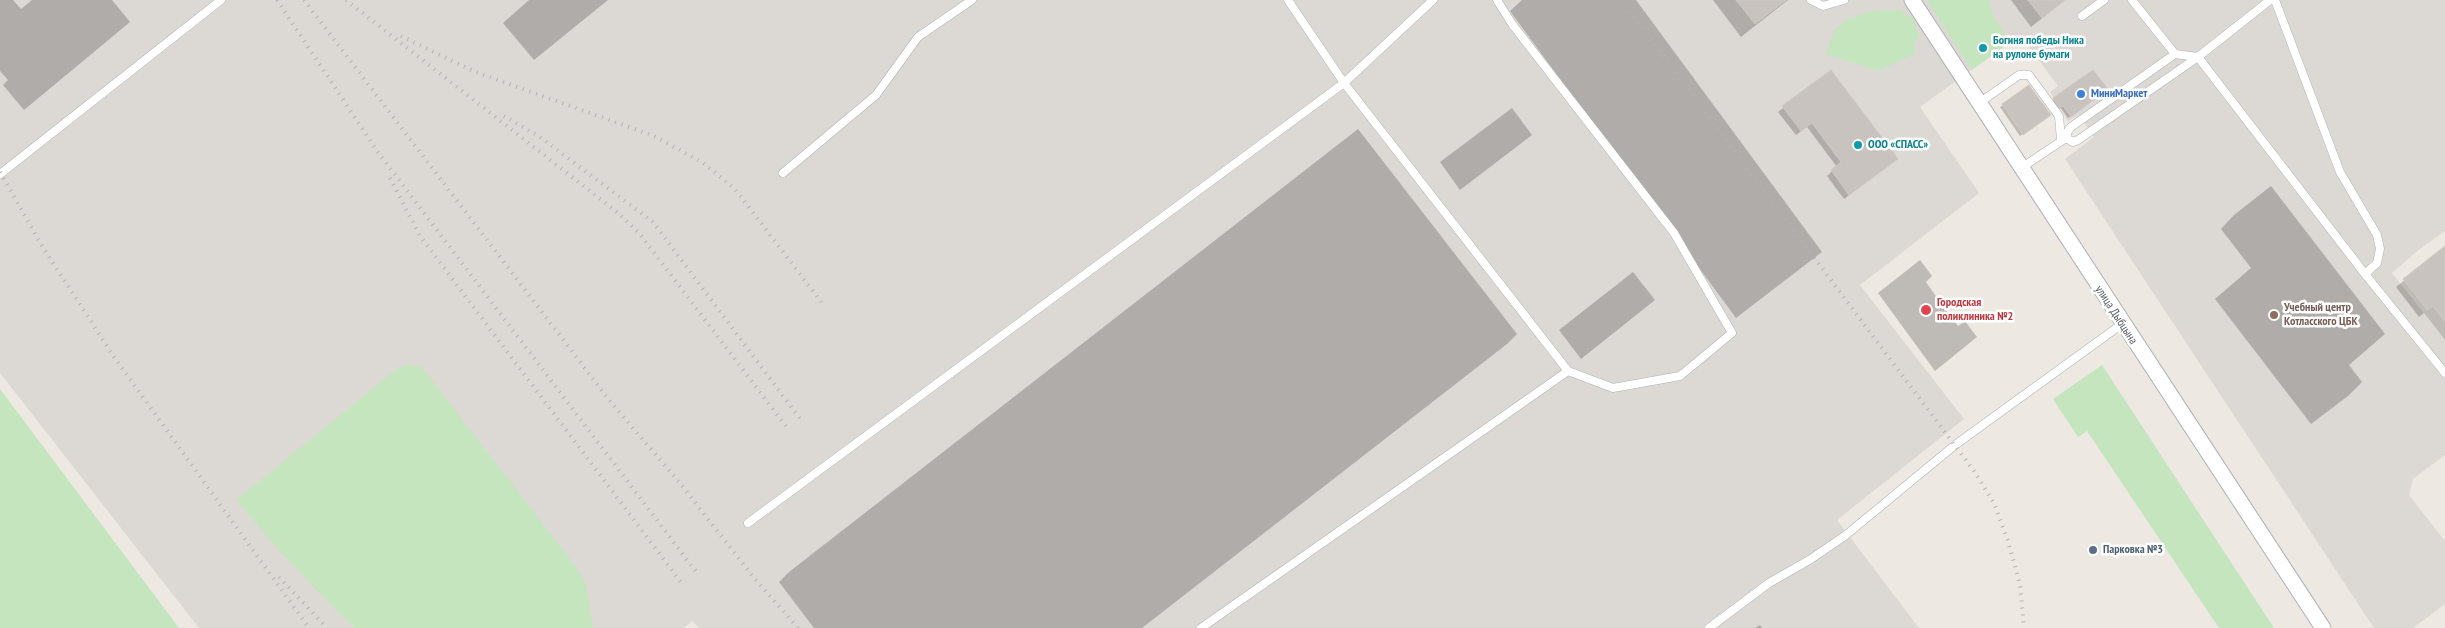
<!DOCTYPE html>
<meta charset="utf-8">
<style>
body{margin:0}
canvas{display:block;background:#ede8e2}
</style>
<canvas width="2445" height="628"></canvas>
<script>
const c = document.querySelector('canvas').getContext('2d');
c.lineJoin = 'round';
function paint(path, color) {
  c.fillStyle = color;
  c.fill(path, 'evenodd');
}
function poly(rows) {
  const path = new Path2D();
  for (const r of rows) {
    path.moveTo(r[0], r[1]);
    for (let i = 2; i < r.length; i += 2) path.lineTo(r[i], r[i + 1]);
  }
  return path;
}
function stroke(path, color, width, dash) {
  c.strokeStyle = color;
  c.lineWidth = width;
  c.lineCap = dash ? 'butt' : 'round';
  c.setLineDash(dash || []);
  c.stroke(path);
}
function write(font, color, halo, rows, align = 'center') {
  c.font = font + ' "PT Sans Narrow",sans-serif';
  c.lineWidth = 5;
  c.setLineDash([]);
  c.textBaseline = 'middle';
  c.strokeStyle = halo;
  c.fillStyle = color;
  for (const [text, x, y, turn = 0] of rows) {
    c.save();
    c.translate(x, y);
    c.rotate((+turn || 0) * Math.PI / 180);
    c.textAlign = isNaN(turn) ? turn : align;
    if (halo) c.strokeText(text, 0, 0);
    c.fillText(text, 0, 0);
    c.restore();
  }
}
paint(poly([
 [0,0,2445,0,2445,231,2421,248,2392,273,2445,340,2445,455,2413,479,2409,495,2445,541,2445,604,2413,628,2374,628,2065,159,2094,137,2079,115,2068,121,2050,92,2058,86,2020,35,1920,107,1979,193,1860,285,1964,419,1837,520,1919,628,699,628,692,621,684,628,199,628,0,373]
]), '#dcd8d4');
paint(poly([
 [1927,0,1989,0,1993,16,2010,42,1972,70],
 [1885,10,1898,10,1913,18,1920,39,1914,40,1915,54,1878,71,1826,54,1834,31,1846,20,1867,12],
 [408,365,421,366,576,567,586,585,593,628,354,628,285,557,236,500,398,368],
 [2102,365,2274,628,2219,628,2087,431,2078,437,2053,399],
 [0,389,179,628,0,628]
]), '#c5e5be');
paint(poly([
 [0,0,13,0,21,9,32,0,112,0,130,22,24,110,3,85,8,80,0,71],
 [529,0,608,0,534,60,503,23],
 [1522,0,1636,0,1822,252,1736,318,1510,11],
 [1713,0,1788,0,1741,37],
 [2011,0,2065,0,2031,27],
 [1830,71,1891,164,1844,199,1827,176,1837,167,1807,127,1796,135,1778,112],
 [2093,71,2104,91,2068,118,2061,108,2058,110,2051,101],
 [2029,87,2047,117,2020,136,2000,107],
 [1512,108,1532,135,1460,190,1440,162],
 [1358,129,1517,334,1507,344,1142,628,814,628,779,582,789,572],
 [2271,186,2385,334,2349,365,2362,382,2348,396,2311,424,2215,299,2251,268,2221,229,2234,215],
 [2445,248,2445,340,2424,313,2419,317,2396,287],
 [1920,260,1932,276,1926,282,1940,302,1958,326,1965,321,1977,337,1935,371,1878,293],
 [1633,272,1655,300,1581,359,1559,330],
 [1760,625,1762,628,1755,628]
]), '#0003');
const building = poly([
 [1736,0,1786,0,1755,24,1736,0],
 [2028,0,2065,0,2042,18,2028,0],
 [1831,70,1898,159,1849,195,1831,170,1841,162,1812,123,1801,131,1782,106,1831,70],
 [2093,70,2108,89,2071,117,2063,106,2060,108,2053,98,2093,70],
 [2029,85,2051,115,2023,135,2002,104,2029,85],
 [2445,246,2445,322,2433,306,2427,310,2403,279,2445,246]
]);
paint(building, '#c8c3bf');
stroke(building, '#d2c9c0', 1);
const service = poly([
 [1497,0,1512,24,1674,233,1732,333,1680,376,1613,388,1568,371],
 [1811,0,1823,6,1844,0],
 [2132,0,2175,54,2198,57,2365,274],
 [2275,0,2340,172,2377,235,2380,249,2377,263,2365,274,2445,373],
 [2082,16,2104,0],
 [1979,103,2019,75,2029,75,2059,116,2061,140],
 [2066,138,2073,142,2078,140,2198,57,2270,0],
 [2021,168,2066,138,2068,131,2071,127,2175,54],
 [783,173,876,95,918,37,972,0],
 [0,174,221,0],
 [748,523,1344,83,1433,0],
 [1201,628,1568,371,1344,83,1288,0],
 [1709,628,1769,583,1811,559,1846,535,1955,445,2122,324]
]);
const minor = poly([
 [1912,0,2323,628]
]);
stroke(service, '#afb4b7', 9);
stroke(minor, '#afb4b7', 17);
stroke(service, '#fff', 8);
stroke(minor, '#fff', 15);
stroke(poly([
 [277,0,377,151,697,573],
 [304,0,609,400,679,482,755,579,798,628],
 [346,0,618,213,639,233,788,429],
 [1621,0,1974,471,1994,503,2008,541,2020,585,2024,628],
 [401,36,473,71,654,136,702,162,735,189,825,307],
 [504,116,540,137,653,222,801,420],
 [0,172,42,246,114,357,309,628],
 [390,178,420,236,683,585],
 [279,577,327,628]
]), '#b1b2b3', 4, [1, 6]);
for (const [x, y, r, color] of [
 [1983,48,5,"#0f9aa8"],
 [2081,94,5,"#3f7fe0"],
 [1858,145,5,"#0f9aa8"],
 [1926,310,6,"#e0444e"],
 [2274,315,5,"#8d6e63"],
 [2093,550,5,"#5c6f8a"]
]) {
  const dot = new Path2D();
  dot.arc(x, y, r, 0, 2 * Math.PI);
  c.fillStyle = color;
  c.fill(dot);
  stroke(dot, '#fff', 2);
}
write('bold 12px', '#0d838f', '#fff', [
 ["Богиня победы Ника",1993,41],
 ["на рулоне бумаги",1993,55],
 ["ООО «СПАСС»",1868,145]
], 'left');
write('bold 12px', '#366cbe', '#fff', [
 ["MиниMаркет",2091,94]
], 'left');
write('bold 12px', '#be3a42', '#fff', [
 ["Городская",1937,303],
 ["поликлиника №2",1937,317]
], 'left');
write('bold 12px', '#785e54', '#fff', [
 ["Учебный центр",2284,308],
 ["Котласского ЦБК",2284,322]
], 'left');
write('12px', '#5a6063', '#fff', [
 ["улица Дыбцына",2116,315,57]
]);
write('bold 12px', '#4e5e75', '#fff', [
 ["Парковка №3",2103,550]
], 'left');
</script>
